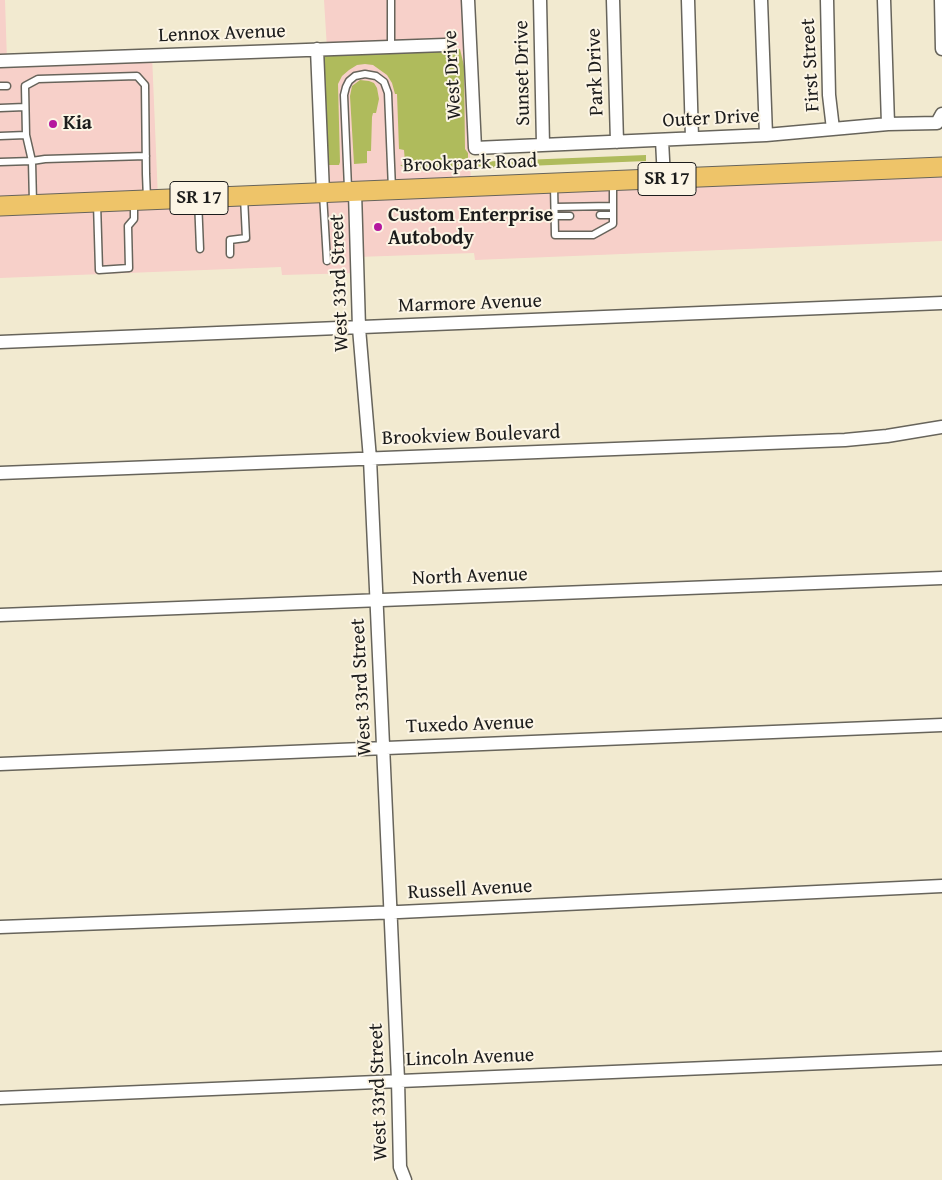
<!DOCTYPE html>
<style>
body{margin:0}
canvas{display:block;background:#f2ead0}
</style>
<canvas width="942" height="1180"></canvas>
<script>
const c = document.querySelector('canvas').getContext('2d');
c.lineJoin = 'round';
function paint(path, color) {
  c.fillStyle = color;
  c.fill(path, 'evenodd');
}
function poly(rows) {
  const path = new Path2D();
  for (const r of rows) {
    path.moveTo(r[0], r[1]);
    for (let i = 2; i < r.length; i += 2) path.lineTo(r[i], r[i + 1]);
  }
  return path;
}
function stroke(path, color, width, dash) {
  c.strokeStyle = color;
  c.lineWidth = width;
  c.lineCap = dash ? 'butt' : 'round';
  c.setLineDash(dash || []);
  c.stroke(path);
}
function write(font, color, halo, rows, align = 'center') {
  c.font = font + ' "Gentium Book Plus",serif';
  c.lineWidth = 4;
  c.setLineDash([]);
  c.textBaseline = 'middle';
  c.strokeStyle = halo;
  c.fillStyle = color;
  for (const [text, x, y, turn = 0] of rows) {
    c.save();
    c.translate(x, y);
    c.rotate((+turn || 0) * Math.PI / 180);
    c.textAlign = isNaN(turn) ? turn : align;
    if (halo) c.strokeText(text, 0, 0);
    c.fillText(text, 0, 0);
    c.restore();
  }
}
paint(poly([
 [0,0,5,0,7,61,152,55,158,199,323,193,327,49,324,0,465,0,471,186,942,167,942,241,475,260,474,253,357,257,358,273,282,275,281,267,0,278]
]), '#f7d0c9');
paint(poly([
 [460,49,464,66,465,149,468,153,468,159,405,162,404,150,399,149,397,94,395,94,392,83,387,75,373,65,365,64,357,65,349,70,342,76,338,84,340,162,339,165,323,165,319,55],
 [360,80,369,81,374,83,377,88,379,99,376,113,373,113,372,117,371,151,367,151,367,163,354,164,350,96,352,86],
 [646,155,646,161,409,171,400,165]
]), '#afbb5c');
const service = poly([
 [391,47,391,0],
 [0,86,7,86],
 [0,108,25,107],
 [0,136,26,135],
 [146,156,45,159,32,161,26,135,25,86,38,79,137,76,145,85,146,174,147,199],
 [0,162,32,161,33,203],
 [554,185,555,235,593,235,613,224,613,183],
 [348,188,344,95,346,87,349,81,355,76,365,74,376,76,384,82,388,93,392,189],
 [323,194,327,261],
 [198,199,200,249],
 [97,203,99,270,129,268,128,226,134,219,134,202],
 [555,207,613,206],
 [600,215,613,215],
 [555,216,570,216],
 [230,254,230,240,246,238,244,197]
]);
const minor = poly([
 [468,0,475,148,766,135,888,124,937,123,942,114],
 [540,0,543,145],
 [613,0,617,142],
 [688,0,692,138],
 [761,0,766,135],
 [827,0,829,95,833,129],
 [884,0,888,124],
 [941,0,942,49],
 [317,49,323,193],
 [0,61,445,45],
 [662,140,664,179],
 [355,192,359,328,370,459,376,589,398,1080,400,1167,405,1180],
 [0,342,942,303],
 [0,473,845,440,887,436,942,427],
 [0,615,942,578],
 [0,764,942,725],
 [0,927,399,912,942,886],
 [0,1098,942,1058]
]);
const primary = poly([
 [0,206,942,167]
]);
stroke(service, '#67645b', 9);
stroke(minor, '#67645b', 15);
stroke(primary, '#67645b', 21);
stroke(service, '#fff', 6);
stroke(minor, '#fff', 12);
stroke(primary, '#eec469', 19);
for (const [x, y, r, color] of [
 [53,124,5,"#b5179e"],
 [378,227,5,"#b5179e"]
]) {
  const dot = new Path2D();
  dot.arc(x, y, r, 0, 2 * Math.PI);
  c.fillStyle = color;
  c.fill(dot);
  stroke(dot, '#fcf5e5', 2);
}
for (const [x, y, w] of [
 [667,179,58],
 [199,198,58]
]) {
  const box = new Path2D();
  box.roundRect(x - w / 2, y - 16.5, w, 33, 4);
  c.fillStyle = '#fcf5e5';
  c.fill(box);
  stroke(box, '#1c1c1c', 1);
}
write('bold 19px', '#1c1c1c', null, [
 ["SR 17",667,179],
 ["SR 17",199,198]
]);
write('20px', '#1c1c1c', '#fcf5e5', [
 ["Lennox Avenue",222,34,-2],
 ["First Street",811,65,-93],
 ["Park Drive",596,72,-92],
 ["Sunset Drive",523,73,-91],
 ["West Drive",453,75,-93],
 ["Outer Drive",711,119,-3],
 ["Brookpark Road",470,164,-2],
 ["West 33rd Street",340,283,-92],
 ["Marmore Avenue",470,304,-2],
 ["Brookview Boulevard",471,436,-2],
 ["North Avenue",470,577,-2],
 ["West 33rd Street",362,687,-93],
 ["Tuxedo Avenue",470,725,-2],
 ["Russell Avenue",470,890,-3],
 ["Lincoln Avenue",470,1058,-2],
 ["West 33rd Street",379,1092,-92]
]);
write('bold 20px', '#1c1c1c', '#fcf5e5', [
 ["Kia",63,124],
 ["Custom Enterprise",388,216],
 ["Autobody",388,239]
], 'left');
</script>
